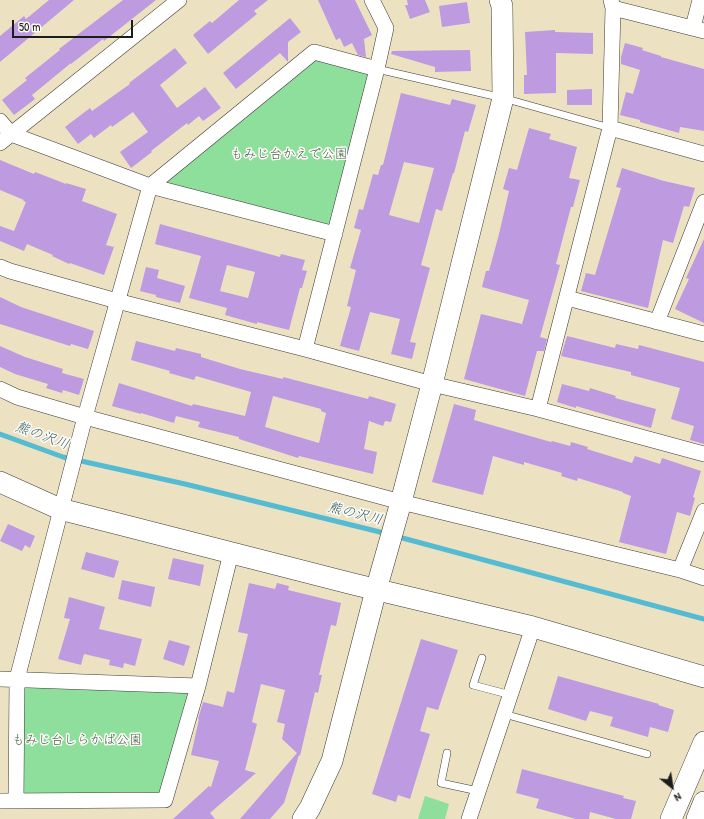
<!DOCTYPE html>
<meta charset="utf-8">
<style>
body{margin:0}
#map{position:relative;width:704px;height:819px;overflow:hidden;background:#ece2c2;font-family:"Patrick Hand",sans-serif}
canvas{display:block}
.north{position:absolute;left:652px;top:767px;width:40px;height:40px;-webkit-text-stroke:3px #fdfcf7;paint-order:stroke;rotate:150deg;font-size:11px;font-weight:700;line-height:16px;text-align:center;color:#1c1c1c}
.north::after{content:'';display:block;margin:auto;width:14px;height:18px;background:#1c1c1c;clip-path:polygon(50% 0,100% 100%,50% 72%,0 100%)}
.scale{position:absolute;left:12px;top:20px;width:121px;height:18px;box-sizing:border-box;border:2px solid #1c1c1c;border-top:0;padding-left:5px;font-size:12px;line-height:14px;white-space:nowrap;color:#1c1c1c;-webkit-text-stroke:3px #fdfcf7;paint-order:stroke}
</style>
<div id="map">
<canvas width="704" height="819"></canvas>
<div class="north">N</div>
<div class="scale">50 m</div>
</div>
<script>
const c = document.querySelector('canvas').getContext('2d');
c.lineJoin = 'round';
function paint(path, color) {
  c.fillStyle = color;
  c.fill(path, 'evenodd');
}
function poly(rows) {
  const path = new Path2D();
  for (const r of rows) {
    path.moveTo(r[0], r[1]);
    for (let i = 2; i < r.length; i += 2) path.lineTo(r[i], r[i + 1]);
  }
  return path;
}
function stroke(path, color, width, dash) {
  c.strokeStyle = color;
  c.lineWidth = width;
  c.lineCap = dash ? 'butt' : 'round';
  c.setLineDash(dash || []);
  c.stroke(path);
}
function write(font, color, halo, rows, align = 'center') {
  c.font = font + ' "Patrick Hand","Klee One",sans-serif';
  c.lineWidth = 3;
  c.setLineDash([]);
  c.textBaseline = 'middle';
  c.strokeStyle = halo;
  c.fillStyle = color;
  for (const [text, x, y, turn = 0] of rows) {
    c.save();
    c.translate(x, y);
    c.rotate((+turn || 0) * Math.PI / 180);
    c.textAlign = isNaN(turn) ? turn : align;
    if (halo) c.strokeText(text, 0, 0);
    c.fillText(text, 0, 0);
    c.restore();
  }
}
paint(poly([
 [314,52,377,69,335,234,150,186],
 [17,679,198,686,165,800,16,801],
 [425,796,449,804,445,819,418,819]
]), '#8ede9c');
stroke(poly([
 [0,434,63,457,185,484,388,534],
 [395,536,704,619]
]), '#55bbd3', 5);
paint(poly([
 [49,0,74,0,0,62,0,36,24,16,26,19],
 [123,0,156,0,104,41,103,39,71,64,71,63,32,95,35,99,14,115,2,100,27,80,25,78,60,50,59,49],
 [239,0,268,0,254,11,257,14,208,54,193,35,210,21,212,23],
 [318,0,355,0,372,35,364,39,366,57,358,55,352,43,344,47,340,38,336,40],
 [407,0,425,0,430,12,410,19,405,5,408,5],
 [467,2,470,23,442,27,439,6],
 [290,18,301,32,288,42,288,62,280,53,236,89,223,73],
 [555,30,555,32,593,33,593,54,556,53,556,93,524,94,524,75,527,75,525,32],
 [625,43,643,48,642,50,661,56,661,57,704,69,704,131,680,127,679,133,640,122,640,120,620,115,626,92,633,94,640,70,621,64,621,57],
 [175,48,187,63,160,85,177,108,205,87,221,108,203,121,199,116,188,125,187,123,151,151,152,152,131,168,120,152,148,132,133,112,112,127,111,125,94,138,91,134,78,144,65,127,90,108,92,111,130,84,129,83],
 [470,50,471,71,435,72,435,67,391,54,392,51],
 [592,89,592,105,567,105,567,90],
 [401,93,450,105,452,99,476,105,468,132,465,131,454,173,453,173,442,211,436,209,421,265,430,268,410,342,416,343,412,359,391,354,400,319,370,312,359,351,340,346,351,307,347,306,356,270,350,268,361,230,354,228,359,209,363,210,373,174,378,175,381,165,383,165],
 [404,162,434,168,419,223,389,215],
 [529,128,551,134,549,139,577,147,569,178,580,180,573,207,571,207,556,264,560,265,540,337,547,339,544,351,537,351,525,396,464,379,481,314,522,324,529,300,482,287,486,271,489,271,499,234,509,191,503,189,509,168,517,170],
 [0,160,34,174,35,172,66,184,66,183,86,189,82,201,117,214,106,245,114,247,104,275,70,263,69,264,52,256,53,255,27,244,24,251,0,241,0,226,14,231,26,202,23,201,24,200,0,190],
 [622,168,664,181,695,188,689,207,684,206,673,243,663,240,648,308,581,291,586,273,595,275,621,188,616,187],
 [160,224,280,257,281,254,305,260,302,270,307,271,302,288,300,288,289,330,257,322,257,324,225,315,227,308,189,298,201,256,155,244],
 [227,265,255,272,248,298,220,291],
 [704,239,704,323,675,309,689,279,686,278],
 [146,267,159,270,157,278,185,286,180,303,156,297,156,295,140,291],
 [0,297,21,307,94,331,88,349,71,344,70,346,0,324],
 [567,336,615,348,616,344,638,349,639,345,704,362,704,444,690,440,694,426,671,419,680,388,631,375,631,372,561,356],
 [136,341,175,351,176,348,201,354,201,357,240,369,283,379,283,377,368,399,369,396,396,404,391,422,385,421,383,426,369,421,364,449,377,452,373,474,299,456,298,458,239,439,239,437,198,427,200,422,176,416,174,423,141,413,141,414,112,406,119,383,192,406,193,404,245,416,251,392,196,376,194,380,169,373,170,371,131,360],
 [273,396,321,409,321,411,326,413,319,443,265,427],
 [0,346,25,357,63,369,62,373,84,379,79,395,63,390,62,393,46,388,48,384,15,374,0,367],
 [562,384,589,391,590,388,616,396,615,398,656,409,651,428,576,406,576,408,557,402],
 [454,404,476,410,474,420,551,442,552,441,570,446,571,442,588,447,587,449,632,463,635,456,660,464,662,458,701,471,693,497,695,498,690,516,677,512,666,554,619,542,631,496,623,493,623,492,578,478,577,481,561,476,562,473,524,462,524,465,493,456,483,495,432,482],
 [8,524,35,536,30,548,25,545,22,551,0,541],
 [86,552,119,561,114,578,81,569],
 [173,558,204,565,200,586,168,579],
 [122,580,155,587,151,607,118,599],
 [249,583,275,589,277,583,289,586,288,590,341,603,336,626,331,625,319,675,322,675,318,693,315,692,300,756,299,755,284,803,270,819,240,819,297,753,282,739,285,724,277,722,285,690,261,684,252,722,257,724,245,770,256,773,210,813,215,819,173,819,209,786,211,787,219,761,191,755,199,719,198,719,203,702,223,707,227,691,234,693,248,634,238,632],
 [69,597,105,607,99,629,142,639,135,666,124,663,123,668,109,665,110,660,84,654,81,665,58,659,70,619,64,618],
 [421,639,458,650,438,710,427,707,420,731,430,734,410,799,398,795,396,802,372,794],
 [169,640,190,646,184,666,163,659],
 [558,676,659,704,658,705,674,710,668,732,650,727,648,737,610,726,613,717,590,711,586,721,548,709],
 [522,769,624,796,623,798,636,801,631,819,616,819,590,812,589,819,576,819,536,808,539,799,516,793]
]), '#be9ae0');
const lane = poly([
 [377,69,503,98,610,128],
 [482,658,473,685,511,695],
 [504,714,647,754],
 [447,753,441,783,478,791]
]);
const street = poly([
 [613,8,704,31],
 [693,27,700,0],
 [0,121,11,134,150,186,335,234],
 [610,128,704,154],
 [0,143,179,0],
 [0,267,10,271,117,301,305,349,432,384,538,409,704,454],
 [567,298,704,334],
 [657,322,704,202],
 [305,349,377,69,386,28,372,0],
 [0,389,17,397,85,417,401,502,680,570,704,578],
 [538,409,610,128,613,8,611,0],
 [680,570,704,511],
 [0,679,198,686],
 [0,801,165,800,198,686,231,553],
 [16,801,17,679,85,417,150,186,314,52,377,69],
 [469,819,533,627]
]);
const secondary = poly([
 [0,482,60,509,353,584,533,627,704,677],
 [303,819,310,808,332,761,376,590,401,502,432,384,503,98,502,6,500,0],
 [671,819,704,742],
 [697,819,704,802]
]);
stroke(lane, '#3b3a35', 8);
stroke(street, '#3b3a35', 16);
stroke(secondary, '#3b3a35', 22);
stroke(lane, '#fff', 7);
stroke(street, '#fff', 15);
stroke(secondary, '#fff', 21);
write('13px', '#446049', '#fdfcf7', [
 ["もみじ台かえで公園",289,155],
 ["もみじ台しらかば公園",77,741]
]);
write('italic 14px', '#335c65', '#fdfcf7', [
 ["熊の沢川",42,436,20],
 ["熊の沢川",355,514,14]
]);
</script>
